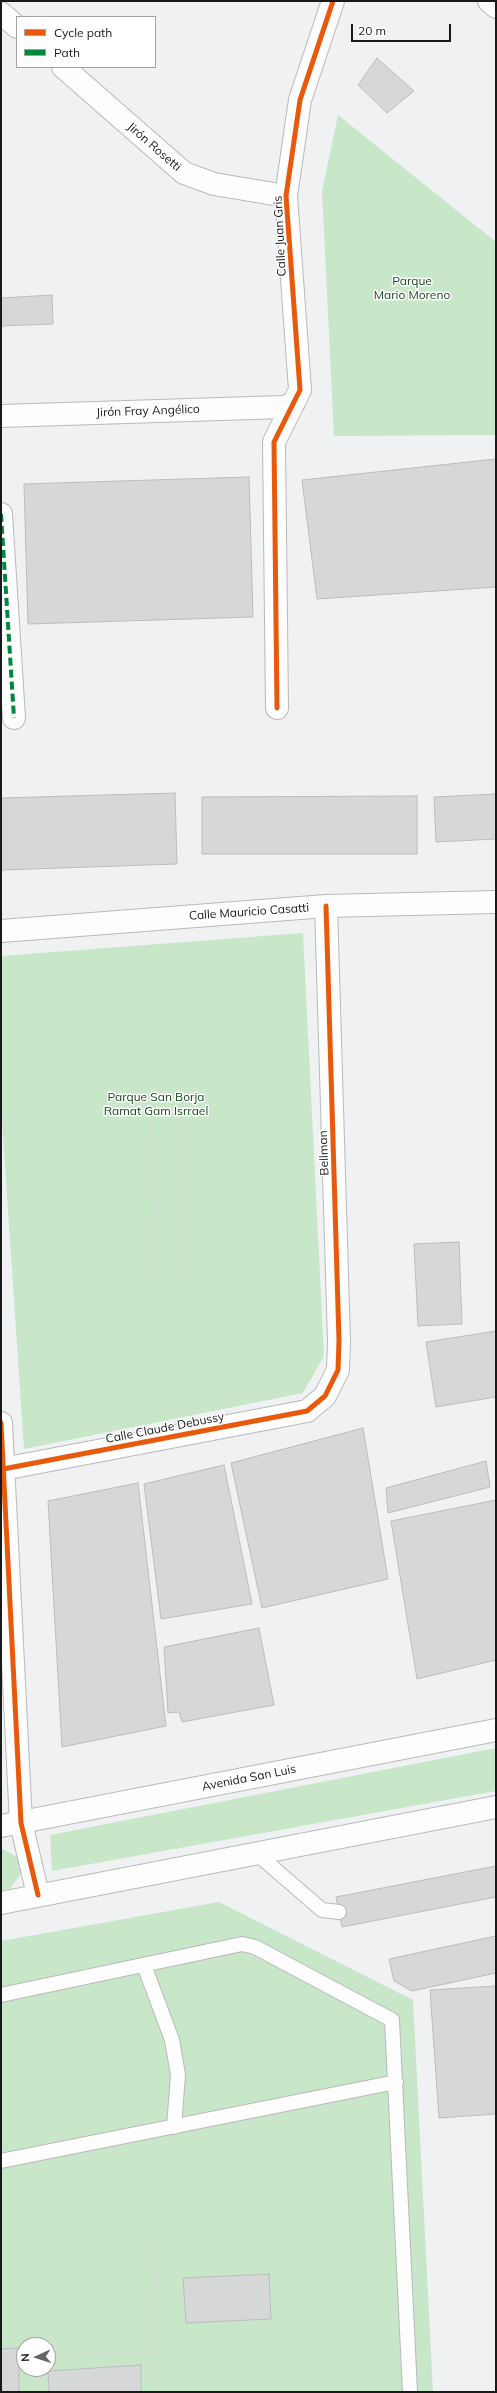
<!DOCTYPE html>
<meta charset="utf-8">
<style>
body{margin:0}
#map{position:relative;width:497px;height:2393px;overflow:hidden;background:#eff1f3;font-family:Mulish,sans-serif}
canvas{display:block}
.frame{position:absolute;inset:0;border:2px solid #18191a;pointer-events:none}
.legend{position:absolute;left:16px;top:16px;width:140px;height:52px;box-sizing:border-box;background:#fff;border:1px solid #a3a3a3;margin:0;padding:5px 7px;list-style:none;font-size:12px;color:#18191a}
.legend li{display:flex;align-items:center;gap:8px;height:20px}
.legend b{width:20px;border:1px solid #a3a3a3}
.north{position:absolute;left:16px;top:2337px;width:40px;height:40px;box-sizing:border-box;background:#fff;border:1px solid #a3a3a3;border-radius:50%;rotate:267deg;font-size:11px;font-weight:700;line-height:16px;text-align:center;color:#18191a}
.north::after{content:'';display:block;margin:auto;width:14px;height:18px;background:#636566;clip-path:polygon(50% 0,100% 100%,50% 72%,0 100%)}
.scale{position:absolute;left:351px;top:24px;width:100px;height:18px;box-sizing:border-box;border:2px solid #18191a;border-top:0;padding-left:5px;font-size:12px;line-height:14px;white-space:nowrap;color:#18191a;-webkit-text-stroke:3px #fff;paint-order:stroke}
</style>
<div id="map">
<canvas width="497" height="2393"></canvas>
<div class="frame"></div>
<ul class="legend">
<li><b style="height:5px;background:#e8590c"></b>Cycle path</li>
<li><b style="height:5px;background:#00873e"></b>Path</li>
</ul>
<div class="north">N</div>
<div class="scale">20 m</div>
</div>
<script>
const c = document.querySelector('canvas').getContext('2d');
c.lineJoin = 'round';
function paint(path, color) {
  c.fillStyle = color;
  c.fill(path, 'evenodd');
}
function poly(rows) {
  const path = new Path2D();
  for (const r of rows) {
    path.moveTo(r[0], r[1]);
    for (let i = 2; i < r.length; i += 2) path.lineTo(r[i], r[i + 1]);
  }
  return path;
}
function stroke(path, color, width, dash) {
  c.strokeStyle = color;
  c.lineWidth = width;
  c.lineCap = dash ? 'butt' : 'round';
  c.setLineDash(dash || []);
  c.stroke(path);
}
function write(font, color, halo, rows, align = 'center') {
  c.font = font + ' Mulish,sans-serif';
  c.lineWidth = 3;
  c.setLineDash([]);
  c.textBaseline = 'middle';
  c.strokeStyle = halo;
  c.fillStyle = color;
  for (const [text, x, y, turn = 0] of rows) {
    c.save();
    c.translate(x, y);
    c.rotate((+turn || 0) * Math.PI / 180);
    c.textAlign = isNaN(turn) ? turn : align;
    if (halo) c.strokeText(text, 0, 0);
    c.fillText(text, 0, 0);
    c.restore();
  }
}
paint(poly([
 [338,115,496,242,496,435,334,436,322,191],
 [303,933,324,1356,303,1393,24,1449,1,1106,1,956],
 [496,1748,496,1791,52,1871,50,1835],
 [1,1848,17,1857,21,1874,10,1889,1,1890],
 [219,1902,413,2000,433,2392,1,2392,1,1941],
 [24,2345,48,2345,48,2369,24,2369]
]), '#c8e7c9');
const building = poly([
 [377,58,414,91,387,113,358,85,377,58],
 [52,295,53,324,1,326,1,298,52,295],
 [496,459,496,587,317,599,302,480,496,459],
 [249,477,253,617,28,624,24,484,249,477],
 [175,793,177,864,1,870,1,798,175,793],
 [496,794,496,839,436,842,434,797,496,794],
 [417,796,417,854,202,854,202,797,417,796],
 [459,1242,462,1324,418,1326,414,1244,459,1242],
 [496,1331,496,1397,436,1407,426,1342,496,1331],
 [363,1428,388,1579,262,1608,231,1463,363,1428],
 [486,1461,490,1487,388,1513,386,1488,486,1461],
 [224,1465,252,1604,161,1619,144,1484,224,1465],
 [138,1483,166,1726,62,1747,48,1501,138,1483],
 [496,1500,496,1660,417,1679,391,1521,496,1500],
 [259,1628,274,1705,182,1722,179,1712,168,1713,164,1647,259,1628],
 [496,1866,496,1897,342,1927,336,1897,496,1866],
 [496,1936,496,1973,412,1991,394,1981,389,1959,496,1936],
 [496,1986,496,2114,439,2118,430,1990,496,1986],
 [269,2274,271,2319,186,2323,183,2278,269,2274],
 [19,2348,19,2392,1,2392,1,2349,19,2348],
 [141,2365,141,2392,49,2392,48,2371,141,2365]
]);
paint(building, '#d6d7d7');
stroke(building, '#bcbcbd', 1);
const lane = poly([
 [256,1853,322,1910,339,1912],
 [144,1965,172,2040,178,2075,174,2127],
 [1,1995,242,1944,255,1947,392,2020,410,2392],
 [1,2161,396,2082]
]);
const street = poly([
 [489,1,496,7],
 [1,13,17,27],
 [63,67,184,173,214,184,286,196],
 [1,416,284,407,294,403],
 [1,514,14,718],
 [277,708,274,442,300,390,286,196,300,100,333,1],
 [1,931,326,906,496,902],
 [1,1423,21,1823,38,1895],
 [3,1469,307,1411,325,1396,338,1370,339,1341,326,906]
]);
const secondary = poly([
 [1,1826,496,1730],
 [1,1903,496,1807]
]);
stroke(lane, '#b9b9bb', 16);
stroke(street, '#b9b9bb', 24);
stroke(secondary, '#b9b9bb', 24);
stroke(poly([
 [182,1117,184,1275],
 [149,1119,157,1277],
 [152,2243,159,2392],
 [48,2355,157,2352],
 [39,2392,40,2369]
]), '#dbdbdb', 2.5, [2, 2]);
stroke(lane, '#fdfdfd', 14);
stroke(street, '#fdfdfd', 22);
stroke(secondary, '#fdfdfd', 22);
stroke(poly([
 [1,514,14,718]
]), '#00873e', 4, [8, 4]);
stroke(poly([
 [277,708,274,442,300,390,286,196,300,100,333,1],
 [1,1423,21,1823,38,1895],
 [3,1469,307,1411,325,1396,338,1370,339,1341,326,906]
]), '#e8590c', 5);
write('12px', '#18191a', '#fff', [
 ["Jirón Rosetti",154,147,41],
 ["Calle Juan Gris",280,236,-93],
 ["Jirón Fray Angélico",148,411,-2],
 ["Calle Mauricio Casatti",249,912,-4],
 ["Bellman",324,1153,-92],
 ["Calle Claude Debussy",165,1428,-11],
 ["Avenida San Luis",249,1778,-11]
]);
write('12px', '#164818', '#fff', [
 ["Parque",412,281],
 ["Mario Moreno",412,295],
 ["Parque San Borja",156,1097],
 ["Ramat Gam Isrrael",156,1111]
]);
</script>
